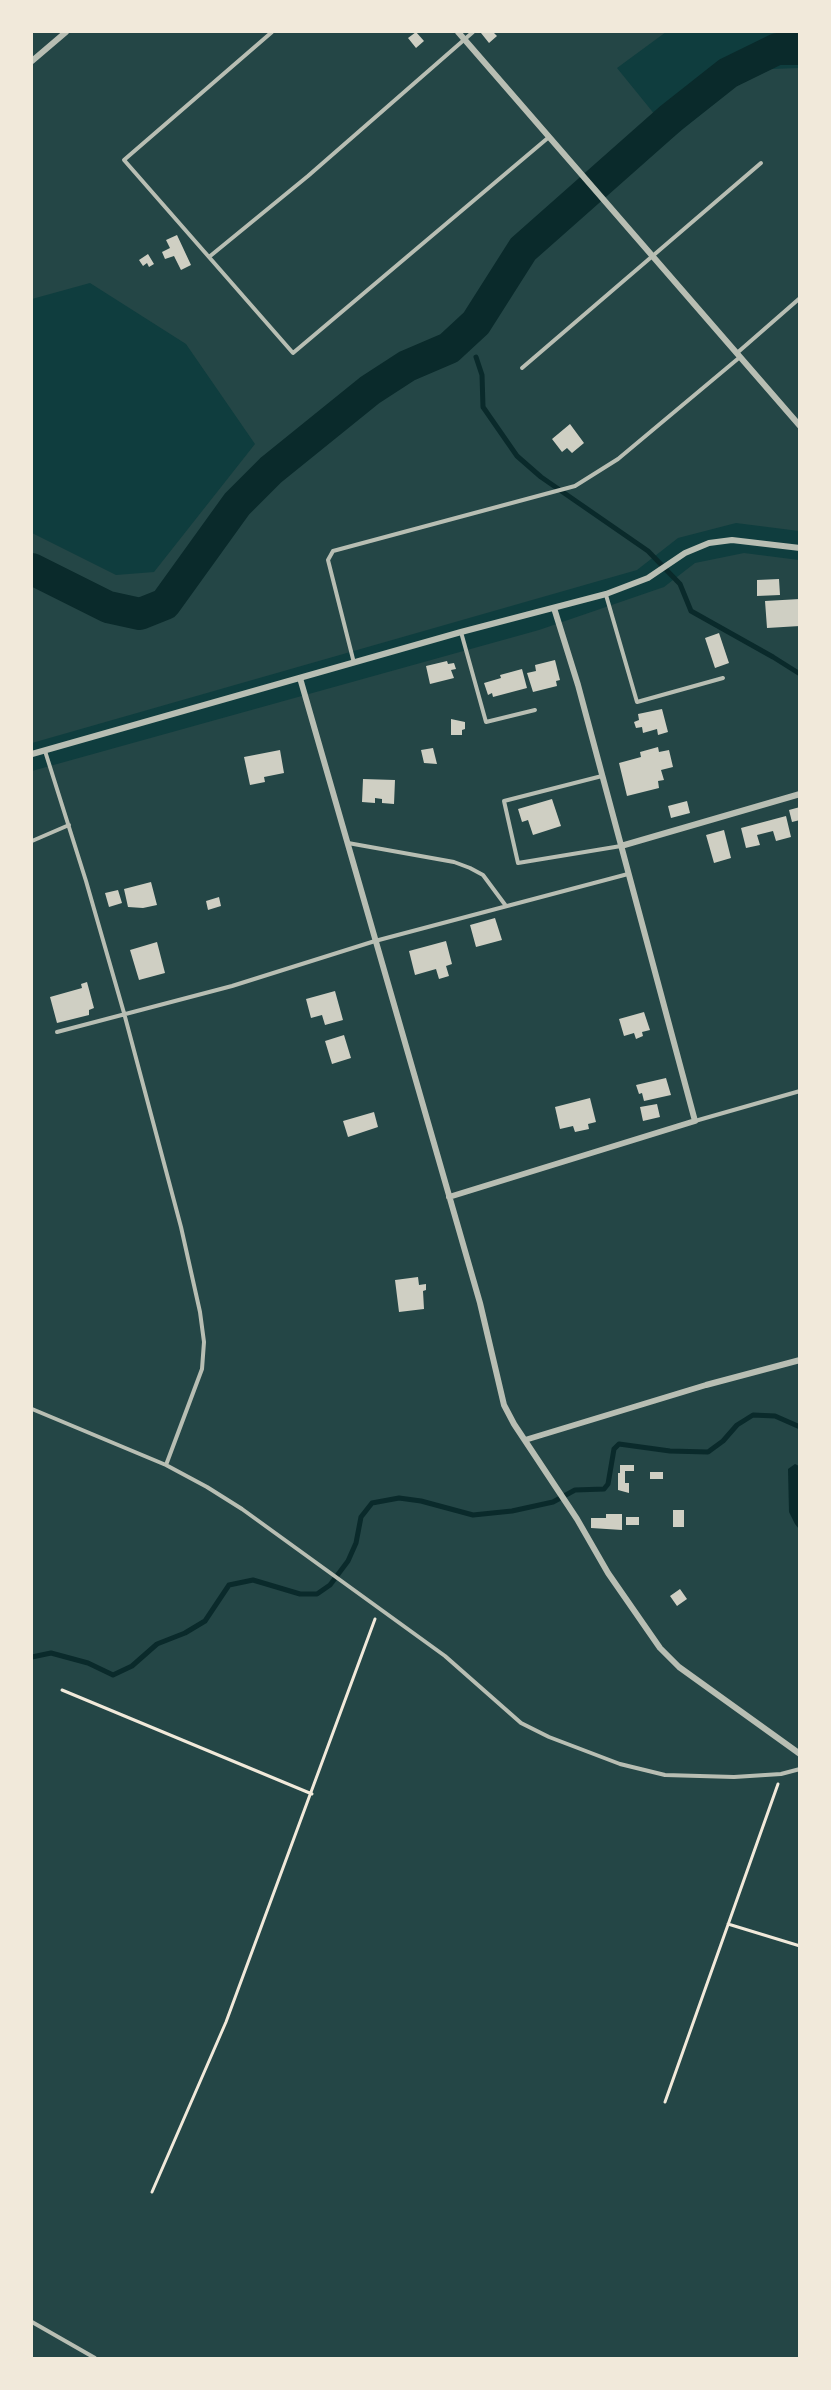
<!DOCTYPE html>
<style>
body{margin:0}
#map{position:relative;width:831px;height:2390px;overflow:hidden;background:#0f3d3e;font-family:Overpass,sans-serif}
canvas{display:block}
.frame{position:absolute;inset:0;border:33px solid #f1e9da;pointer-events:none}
</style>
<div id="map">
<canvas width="831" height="2390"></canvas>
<div class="frame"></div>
</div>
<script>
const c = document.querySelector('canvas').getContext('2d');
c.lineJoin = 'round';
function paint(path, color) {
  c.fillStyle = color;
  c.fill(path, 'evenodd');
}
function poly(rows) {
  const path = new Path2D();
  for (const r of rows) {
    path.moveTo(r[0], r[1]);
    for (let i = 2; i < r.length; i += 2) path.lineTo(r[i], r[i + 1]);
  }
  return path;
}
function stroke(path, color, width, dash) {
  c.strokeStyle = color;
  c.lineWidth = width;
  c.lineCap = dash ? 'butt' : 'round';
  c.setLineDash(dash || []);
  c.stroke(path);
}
paint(poly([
 [32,32,666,32,617,68,673,137,736,86,771,69,799,68,799,531,736,523,678,538,637,570,32,743,32,533,116,575,154,572,255,444,186,344,90,283,32,299],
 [744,553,799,560,799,2358,32,2358,32,771,539,630,664,587,695,563]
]), '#244646');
paint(poly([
 [795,1464,799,1466,799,1529,795,1524,789,1512,788,1469]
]), '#0a2a2b');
stroke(poly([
 [476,357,482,375,483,407,517,456,541,477,648,551,680,584,691,611,773,657,800,674],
 [32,1657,51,1653,88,1663,113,1675,132,1666,157,1644,185,1633,205,1621,229,1585,253,1580,300,1594,317,1594,330,1585,348,1561,356,1543,361,1517,372,1503,399,1498,421,1501,473,1515,512,1511,553,1502,575,1490,604,1489,608,1484,614,1449,619,1444,670,1451,708,1452,723,1441,737,1425,753,1415,775,1416,800,1427]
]), '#0a2a2b', 5);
stroke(poly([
 [32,569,108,607,140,614,165,604,237,504,271,470,370,390,407,366,449,348,476,323,523,249,671,118,728,73,777,49,800,49]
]), '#0a2a2b', 32);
paint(poly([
 [416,32,424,41,416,48,408,38],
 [482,32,493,32,497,36,489,43,481,33],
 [177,235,191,265,181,270,174,256,165,259,162,252,170,248,166,240],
 [148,254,154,264,149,267,147,263,143,266,139,260],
 [570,424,584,443,572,453,567,448,562,452,552,439],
 [779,579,780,595,757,596,757,580],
 [800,599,800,626,767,628,765,601],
 [719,633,729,663,715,668,705,638],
 [555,660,560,680,556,681,557,686,533,692,527,673,536,671,535,665],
 [447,661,448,664,454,663,456,669,451,670,454,678,430,684,426,666],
 [522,669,527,688,493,697,492,693,488,695,484,683,501,678,500,675],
 [662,709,668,732,658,735,657,729,643,733,642,727,636,728,634,722,639,720,638,714],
 [451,719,465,722,465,729,462,730,462,735,451,735],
 [658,747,659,752,669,750,673,767,661,770,664,780,658,781,659,788,627,796,619,763,641,757,640,752],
 [433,748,437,764,424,763,421,750],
 [280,750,284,773,264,777,265,782,250,785,244,757],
 [363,779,395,780,394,804,382,803,382,799,375,798,375,803,362,802],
 [552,799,561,826,533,835,528,820,522,822,518,809],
 [687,801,690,813,671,818,668,806],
 [800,807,800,820,792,822,789,810],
 [786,816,791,837,776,841,773,831,757,835,760,845,746,848,741,828],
 [724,830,731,858,714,863,706,835],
 [151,882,157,905,143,908,128,907,124,889],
 [118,890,122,903,109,907,105,893],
 [219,897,221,906,208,910,206,901],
 [495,918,502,940,476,947,470,925],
 [446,941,452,964,446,966,449,976,439,979,436,969,415,975,409,951],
 [157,942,165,973,139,980,130,950],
 [87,982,94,1008,89,1010,89,1015,57,1023,50,997,82,988,81,984],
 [335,991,343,1020,325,1025,322,1015,311,1018,306,999],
 [644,1012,650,1030,642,1032,643,1036,636,1039,634,1033,624,1036,619,1019],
 [344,1035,351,1058,332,1064,325,1041],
 [666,1078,671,1095,644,1101,642,1093,639,1094,636,1085],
 [590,1098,596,1122,588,1124,589,1129,575,1132,573,1126,560,1129,555,1107],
 [657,1104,660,1117,643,1121,640,1107],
 [374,1112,378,1127,348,1137,343,1121],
 [418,1277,419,1285,426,1284,426,1290,423,1291,424,1309,399,1312,395,1280],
 [620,1465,634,1465,634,1471,625,1471,625,1483,629,1483,629,1493,618,1490,618,1473,620,1473],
 [650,1472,663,1472,663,1479,650,1479],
 [673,1510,684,1510,684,1527,673,1527],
 [606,1514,622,1514,622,1530,591,1528,591,1518,606,1518],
 [626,1517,639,1517,639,1525,626,1525],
 [680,1589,687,1599,677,1606,670,1596]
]), '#cfcfc3');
stroke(poly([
 [62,1690,312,1794],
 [728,1924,800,1946],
 [665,2102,778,1784],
 [152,2192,226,2022,375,1619]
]), '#f1e9da', 3);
stroke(poly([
 [272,32,124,160,293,353,549,137],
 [209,257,308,176,473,32],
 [737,353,800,298],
 [522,368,761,163],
 [606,595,637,702,723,678],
 [461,632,486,722,535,710],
 [354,663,328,560,333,551,575,486,618,459,740,357],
 [45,751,86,881,124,1013,181,1227,200,1312,204,1342,202,1369,166,1465],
 [602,776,504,801,518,863,621,846],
 [32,841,69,825],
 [348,843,454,862,470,868,483,875,506,906],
 [57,1032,232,986,375,941,628,874],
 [695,1121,800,1091],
 [32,1409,166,1465,207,1487,242,1509,445,1656,521,1723,549,1737,620,1764,665,1775,734,1777,781,1774,800,1769],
 [32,2322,95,2358]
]), '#b8beb3', 4);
stroke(poly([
 [458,32,800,426],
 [32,61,66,32],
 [300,678,480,1303,504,1405,514,1424,577,1519,608,1573,660,1648,679,1667,800,1754],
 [32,754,461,632,606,594,648,578,685,553,709,543,732,540,800,548],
 [621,846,800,794],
 [449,1197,695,1121,578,685,554,608],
 [525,1440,706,1385,800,1360]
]), '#b8beb3', 6);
</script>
